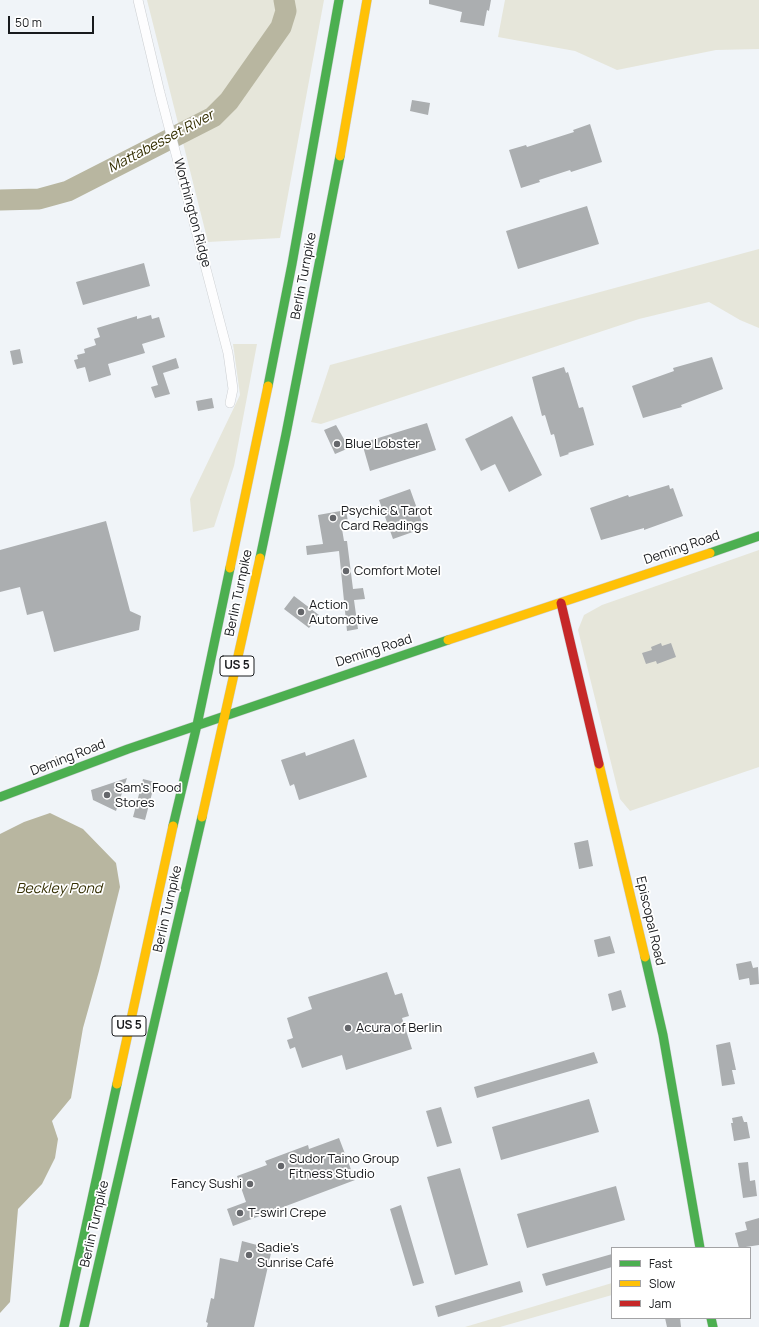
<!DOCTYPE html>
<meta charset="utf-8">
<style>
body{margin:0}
#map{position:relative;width:759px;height:1327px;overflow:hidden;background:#f0f4f8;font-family:Manrope,sans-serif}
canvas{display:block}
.legend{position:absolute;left:611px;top:1247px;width:140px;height:72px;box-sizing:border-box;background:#fff;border:1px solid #a3a3a5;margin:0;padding:5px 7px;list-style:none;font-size:12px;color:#181a1d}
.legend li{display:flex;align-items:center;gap:8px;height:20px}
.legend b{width:20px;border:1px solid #a3a3a5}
.scale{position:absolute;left:8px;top:16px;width:86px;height:18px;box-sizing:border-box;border:2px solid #181a1d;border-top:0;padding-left:5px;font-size:12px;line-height:14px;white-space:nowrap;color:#181a1d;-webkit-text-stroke:3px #fff;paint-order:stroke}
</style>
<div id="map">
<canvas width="759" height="1327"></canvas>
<ul class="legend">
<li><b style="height:5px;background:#4caf50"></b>Fast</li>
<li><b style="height:5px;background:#ffc107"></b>Slow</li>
<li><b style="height:5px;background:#c62828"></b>Jam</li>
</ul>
<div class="scale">50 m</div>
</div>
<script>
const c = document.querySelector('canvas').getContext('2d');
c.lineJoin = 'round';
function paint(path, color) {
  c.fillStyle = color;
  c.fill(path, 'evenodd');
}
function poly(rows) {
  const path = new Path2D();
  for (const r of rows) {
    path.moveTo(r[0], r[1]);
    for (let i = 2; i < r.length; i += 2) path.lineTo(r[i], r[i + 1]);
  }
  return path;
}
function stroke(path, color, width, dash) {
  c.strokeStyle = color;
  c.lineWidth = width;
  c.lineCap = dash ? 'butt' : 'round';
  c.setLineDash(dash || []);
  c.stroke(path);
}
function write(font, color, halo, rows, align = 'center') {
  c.font = font + ' Manrope,sans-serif';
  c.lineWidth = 3.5;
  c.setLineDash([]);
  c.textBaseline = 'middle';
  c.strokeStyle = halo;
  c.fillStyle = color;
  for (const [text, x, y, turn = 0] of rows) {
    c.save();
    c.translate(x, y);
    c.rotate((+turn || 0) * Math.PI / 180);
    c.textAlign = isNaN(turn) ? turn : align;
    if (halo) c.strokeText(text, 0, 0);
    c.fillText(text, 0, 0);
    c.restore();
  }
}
paint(poly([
 [147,0,324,0,280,238,208,242],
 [505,0,759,0,759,49,716,50,617,70,575,51,498,37],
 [759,249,759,328,740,320,709,302,639,319,321,424,311,422,330,365],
 [233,344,257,344,234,466,214,527,193,532,190,499,240,395],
 [759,550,759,767,630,811,620,799,578,630,584,615,602,605],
 [612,1283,612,1295,500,1327,465,1327]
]), '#e6e6da');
paint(poly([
 [50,813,83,829,116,863,120,887,99,971,83,1028,71,1098,52,1121,58,1139,55,1158,42,1184,18,1209,10,1302,0,1313,0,834,24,822]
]), '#b8b6a0');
stroke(poly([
 [0,200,39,199,68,191,213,117,229,101,281,27,286,11,284,0]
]), '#b8b6a0', 21);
paint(poly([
 [429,0,491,0,489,11,487,10,484,26,460,22,462,12,429,4],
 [412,100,430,103,428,115,410,111],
 [590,124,602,162,571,172,570,170,539,180,540,182,521,188,509,150,526,145,527,147,574,132,573,130],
 [587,206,599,244,518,269,506,231],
 [144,263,150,286,83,305,76,282],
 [151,315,152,319,159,317,165,337,142,344,145,353,108,364,111,375,89,382,85,367,77,369,74,360,78,359,77,355,85,353,84,349,96,345,94,339,100,337,97,328,137,316,137,319],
 [20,349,23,363,13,365,10,351],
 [712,357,723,389,681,405,682,407,643,418,632,386,674,371,673,368],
 [176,358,179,368,163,373,170,394,155,398,151,387,158,385,152,366],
 [564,367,566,373,568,372,579,408,583,407,594,445,568,453,569,454,560,457,554,434,551,435,545,415,542,416,532,377],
 [212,398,214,408,198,411,196,401],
 [512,416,542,475,509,492,495,464,481,471,465,439],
 [427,423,436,450,370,471,362,443],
 [336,425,349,448,335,454,324,430],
 [669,485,670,489,673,488,683,516,644,530,644,528,601,540,590,508,628,495,629,497],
 [410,489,424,528,393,539,379,500],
 [346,510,348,522,341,523,344,541,347,541,353,589,363,588,365,599,354,600,358,629,347,631,339,551,307,555,306,546,323,544,318,515],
 [106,521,130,611,141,616,139,630,54,652,43,611,27,615,20,587,0,592,0,550],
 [294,596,319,615,309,628,284,609],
 [661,643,662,646,671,643,676,657,657,664,656,661,646,664,642,653,652,650,651,647],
 [354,739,367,777,299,800,294,784,290,786,281,760,305,752,306,756],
 [127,778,116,811,93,800,91,790],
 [143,779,155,782,145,820,133,817],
 [588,840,593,866,579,869,574,843],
 [610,936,615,953,598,957,594,940],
 [751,961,753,968,758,967,759,984,750,985,749,978,739,980,736,964],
 [387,972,395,995,402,993,409,1016,402,1018,412,1049,346,1070,342,1055,302,1068,295,1047,290,1049,287,1040,293,1038,287,1018,312,1009,308,997],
 [621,990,626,1007,612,1011,608,994],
 [730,1042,736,1070,732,1070,735,1084,722,1086,716,1045],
 [594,1052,598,1063,477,1098,474,1087],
 [589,1099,599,1132,501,1160,492,1127],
 [441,1107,452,1143,437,1147,426,1111],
 [742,1116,744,1122,747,1122,750,1138,734,1141,731,1123,733,1123,732,1118],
 [339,1138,355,1180,233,1226,227,1209,246,1202,237,1176,267,1165,265,1161,308,1145,309,1149],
 [748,1162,750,1181,755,1180,757,1196,743,1198,738,1163],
 [460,1168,488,1265,455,1275,427,1177],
 [616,1186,625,1220,527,1248,517,1214],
 [401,1205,424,1283,413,1286,390,1209],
 [759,1218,759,1245,739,1248,735,1233,747,1230,745,1222],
 [242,1241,272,1249,254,1327,207,1327,208,1323,206,1322,211,1298,214,1299,220,1258,238,1262],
 [612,1254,612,1267,546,1286,542,1274],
 [520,1281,523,1292,438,1317,435,1306],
 [665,1318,680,1318,681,1327,667,1327]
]), '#abaeb0');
const street = poly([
 [138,0,160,93,228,353,233,389,230,403]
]);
const fast = poly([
 [268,386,292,264,339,0],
 [710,553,759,536],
 [260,558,286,434,340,156],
 [0,797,128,749,448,640],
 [173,826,197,725,230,568],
 [645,957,663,1035,700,1248],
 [711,1318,713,1327],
 [64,1327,117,1084],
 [84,1327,202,817]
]);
const slow = poly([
 [340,156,367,0],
 [230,568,268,386],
 [448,640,710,553],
 [599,764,645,957],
 [202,817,260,558],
 [117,1084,173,826]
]);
const jam = poly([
 [561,603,599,764]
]);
stroke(street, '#cccfd2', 10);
stroke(fast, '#cccfd2', 10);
stroke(slow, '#cccfd2', 10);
stroke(jam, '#cccfd2', 10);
stroke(street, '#fdfdfe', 9);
stroke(fast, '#4caf50', 9);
stroke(slow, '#ffc107', 9);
stroke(jam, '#c62828', 9);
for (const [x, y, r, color] of [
 [337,444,4,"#64666a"],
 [333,518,4,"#64666a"],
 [346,571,4,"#64666a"],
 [301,612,4,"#64666a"],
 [107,795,4,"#64666a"],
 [348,1028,4,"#64666a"],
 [281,1166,4,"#64666a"],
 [250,1184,4,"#64666a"],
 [240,1213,4,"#64666a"],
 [249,1255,4,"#64666a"]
]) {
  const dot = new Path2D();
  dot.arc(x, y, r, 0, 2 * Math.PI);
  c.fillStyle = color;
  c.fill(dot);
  stroke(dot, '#fff', 1.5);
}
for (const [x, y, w] of [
 [237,666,34],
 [129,1026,34]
]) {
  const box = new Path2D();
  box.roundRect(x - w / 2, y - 10, w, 20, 3);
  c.fillStyle = '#fff';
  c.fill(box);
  stroke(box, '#181a1d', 1);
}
write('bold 12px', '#181a1d', null, [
 ["US 5",237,666],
 ["US 5",129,1026]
]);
write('13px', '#181a1d', '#fff', [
 ["Worthington Ridge",192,213,75],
 ["Berlin Turnpike",304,276,-79],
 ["Deming Road",682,548,-19],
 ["Berlin Turnpike",239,593,-78],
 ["Deming Road",374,651,-18],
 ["Deming Road",68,758,-21],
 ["Berlin Turnpike",168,909,-77],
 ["Episcopal Road",650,921,77],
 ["Berlin Turnpike",95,1224,-77]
]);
write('13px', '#181a1d', '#fff', [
 ["Blue Lobster",345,444],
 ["Psychic & Tarot",341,511],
 ["Card Readings",341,526],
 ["Comfort Motel",354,571],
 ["Action",309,605],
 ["Automotive",309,620],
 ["Sam's Food",115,788],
 ["Stores",115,803],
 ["Acura of Berlin",356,1028],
 ["Sudor Taino Group",289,1159],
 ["Fitness Studio",289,1174],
 ["Fancy Sushi",242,1184,"right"],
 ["T-swirl Crepe",248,1213],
 ["Sadie's",257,1248],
 ["Sunrise Café",257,1263]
], 'left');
write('italic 14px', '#332e00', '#fff', [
 ["Mattabesset River",161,142,-28],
 ["Beckley Pond",59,889]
]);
</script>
